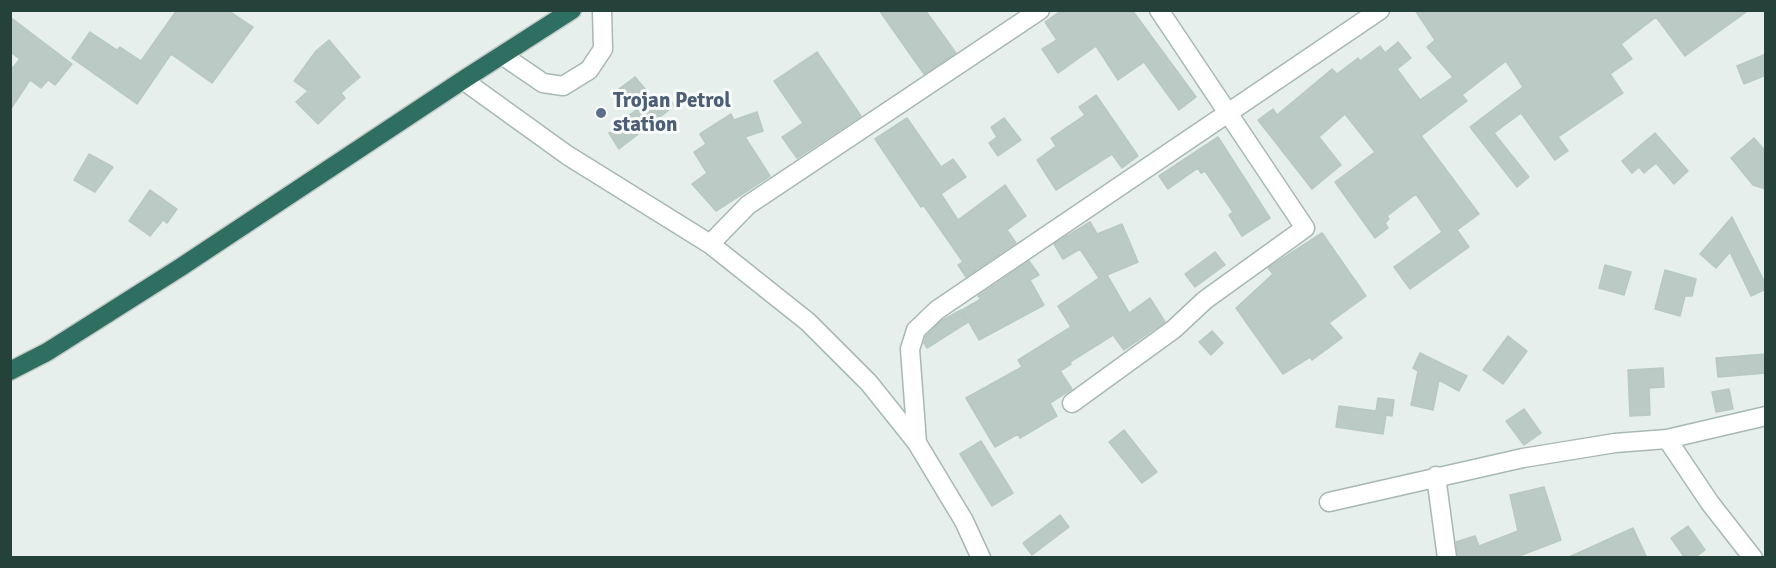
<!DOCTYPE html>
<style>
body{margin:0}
#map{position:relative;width:1776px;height:568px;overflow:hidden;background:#e6efeb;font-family:Signika,sans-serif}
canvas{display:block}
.frame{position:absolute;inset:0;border:12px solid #24423a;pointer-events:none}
</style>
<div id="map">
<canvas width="1776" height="568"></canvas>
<div class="frame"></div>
</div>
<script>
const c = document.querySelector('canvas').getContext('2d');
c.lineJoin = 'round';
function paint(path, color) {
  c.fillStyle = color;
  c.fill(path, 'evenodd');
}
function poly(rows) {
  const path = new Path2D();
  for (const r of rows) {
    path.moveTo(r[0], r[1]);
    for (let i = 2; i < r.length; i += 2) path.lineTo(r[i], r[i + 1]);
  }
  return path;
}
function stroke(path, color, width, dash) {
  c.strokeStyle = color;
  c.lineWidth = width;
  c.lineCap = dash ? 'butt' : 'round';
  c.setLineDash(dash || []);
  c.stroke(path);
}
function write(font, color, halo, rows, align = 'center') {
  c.font = font + ' Signika,sans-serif';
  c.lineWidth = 6;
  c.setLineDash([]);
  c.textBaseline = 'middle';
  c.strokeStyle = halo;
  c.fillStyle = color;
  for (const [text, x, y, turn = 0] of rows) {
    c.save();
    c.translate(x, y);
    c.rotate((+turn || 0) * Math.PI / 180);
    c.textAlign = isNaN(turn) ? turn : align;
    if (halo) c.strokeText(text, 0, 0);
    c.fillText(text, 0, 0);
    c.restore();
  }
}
const building = poly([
 [177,10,229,11,253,27,212,83,171,54,137,104,72,58,90,32,117,50,120,47,141,61,177,10],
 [879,10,925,10,956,53,924,74,879,10],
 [1062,10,1132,10,1196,97,1179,110,1144,62,1118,80,1096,46,1058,73,1042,49,1057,40,1045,22,1062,10],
 [1415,10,1749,10,1685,56,1656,17,1621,44,1632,59,1610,74,1623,93,1558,137,1568,151,1555,160,1521,113,1494,133,1529,177,1517,187,1470,127,1523,87,1506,61,1462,95,1467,101,1421,136,1479,214,1457,230,1469,247,1410,289,1394,267,1442,232,1416,194,1387,216,1389,219,1385,223,1388,228,1375,238,1335,182,1375,152,1345,114,1319,137,1341,165,1312,189,1258,120,1273,109,1277,115,1332,69,1337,74,1358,58,1360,61,1380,46,1385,53,1398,42,1411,58,1397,69,1420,100,1453,77,1427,47,1435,40,1415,10],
 [10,17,72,64,55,85,48,80,41,88,30,80,10,110,10,71,20,59,10,52,10,17],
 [329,40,360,77,341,93,345,98,318,124,296,102,308,91,294,81,316,51,329,40],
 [817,52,861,116,797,158,782,137,803,123,774,81,817,52],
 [1766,54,1766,75,1744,84,1737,66,1766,54],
 [635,77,657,103,668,96,674,106,619,149,609,133,630,120,627,117,636,110,619,89,635,77],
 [1096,95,1138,156,1122,168,1112,154,1056,190,1037,160,1056,146,1051,138,1085,115,1079,107,1096,95],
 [757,112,763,131,745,137,770,176,716,211,692,184,707,173,694,152,706,144,700,134,731,114,734,120,757,112],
 [907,118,941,167,953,159,966,177,941,194,958,220,1005,185,1026,216,1007,230,1016,243,966,277,958,265,963,262,924,206,921,207,875,139,907,118],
 [1004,118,1021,140,998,156,989,143,997,137,991,127,1004,118],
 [1655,133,1688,171,1674,184,1656,163,1644,173,1639,167,1632,173,1622,161,1655,133],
 [1218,137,1270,218,1242,236,1229,215,1233,212,1205,171,1201,173,1198,168,1168,189,1159,176,1218,137],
 [1754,138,1766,152,1766,189,1753,185,1731,158,1754,138],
 [89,154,113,167,95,192,74,180,89,154],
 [150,190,177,209,167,223,163,220,150,236,129,221,150,190],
 [1732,217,1766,285,1766,289,1751,296,1730,252,1716,268,1700,254,1732,217],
 [1090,222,1097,234,1122,224,1138,262,1107,275,1129,313,1150,298,1165,322,1124,350,1113,335,1070,362,1071,364,1060,371,1072,389,1050,403,1057,416,1020,438,1018,434,995,447,966,398,1022,367,1018,360,1071,327,1058,306,1099,278,1080,249,1063,259,1054,244,1090,222],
 [1322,233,1366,296,1329,323,1342,338,1312,360,1310,357,1283,374,1236,308,1273,274,1268,268,1322,233],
 [1215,252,1225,265,1195,287,1185,274,1215,252],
 [1029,261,1039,275,1030,280,1044,305,979,340,962,310,981,299,978,296,1029,261],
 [1605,265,1631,272,1624,295,1599,288,1605,265],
 [1665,270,1696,279,1692,296,1685,296,1680,316,1655,309,1665,270],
 [961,310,968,322,927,348,924,343,926,336,941,321,961,310],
 [1212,331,1223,343,1211,355,1199,342,1212,331],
 [1508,336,1527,351,1503,384,1483,370,1508,336],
 [1420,353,1467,376,1459,391,1439,380,1433,410,1411,405,1418,371,1413,368,1420,353],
 [1766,354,1766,373,1718,377,1716,358,1766,354],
 [1663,368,1664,387,1649,388,1650,415,1630,416,1628,370,1663,368],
 [1729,389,1733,409,1716,412,1712,392,1729,389],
 [1378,398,1394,400,1392,416,1386,415,1383,434,1336,427,1339,406,1376,411,1378,398],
 [1524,409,1541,433,1524,445,1506,421,1524,409],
 [1124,430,1157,472,1142,483,1109,442,1124,430],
 [981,441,1013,493,992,506,960,454,981,441],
 [1544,487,1561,540,1514,558,1458,558,1456,542,1475,536,1479,546,1518,531,1510,495,1544,487],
 [1060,515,1069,527,1032,555,1023,543,1060,515],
 [1688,526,1705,550,1694,558,1685,558,1671,538,1688,526],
 [1633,528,1647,558,1567,558,1633,528]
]);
paint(building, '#bbcac4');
stroke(building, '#b8c9c2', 1.5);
const minor = poly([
 [502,55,543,83,563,86,589,70,603,49,602,10],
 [463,80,567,155,710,244,808,322,869,383,917,443,964,521,981,558],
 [710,244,748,205,1040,10],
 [1072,403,1174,329,1205,300,1305,228,1159,10],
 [1667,439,1710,503,1753,558],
 [917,443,910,349,916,330,937,310,1380,10],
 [1436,476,1447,558],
 [1329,502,1523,458,1615,443,1667,439,1766,416]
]);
const highway = poly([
 [10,371,47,352,181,267,463,80,572,10]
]);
stroke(minor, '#a8b8b2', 21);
stroke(highway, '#c2cac8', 21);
stroke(minor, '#fff', 18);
stroke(highway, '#2f6f62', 18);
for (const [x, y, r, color] of [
 [601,113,6,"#5c6f8a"]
]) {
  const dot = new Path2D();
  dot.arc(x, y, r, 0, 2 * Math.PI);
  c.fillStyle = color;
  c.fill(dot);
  stroke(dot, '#f7fbf9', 2);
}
write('bold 21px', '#4e5e75', '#f7fbf9', [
 ["Trojan Petrol",613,101],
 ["station",613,125]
], 'left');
</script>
